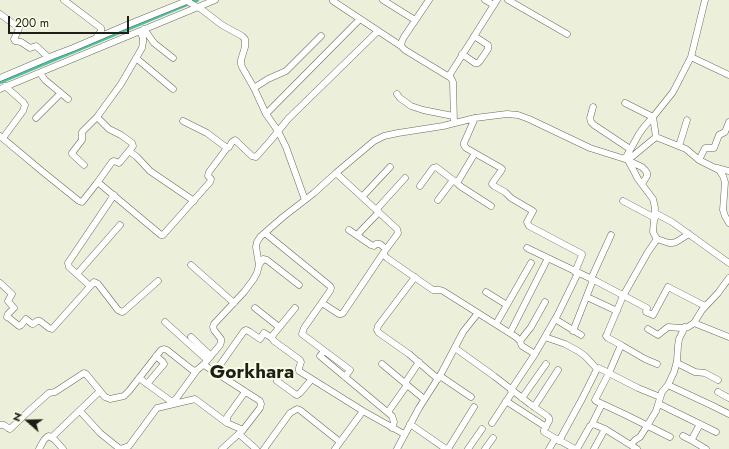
<!DOCTYPE html>
<style>
body{margin:0}
#map{position:relative;width:729px;height:449px;overflow:hidden;background:#ecf0da;font-family:Jost,sans-serif}
canvas{display:block}
.north{position:absolute;left:8px;top:401px;width:40px;height:40px;-webkit-text-stroke:3px #f9fde7;paint-order:stroke;rotate:290deg;font-size:11px;font-weight:700;line-height:16px;text-align:center;color:#1d1f17}
.north::after{content:'';display:block;margin:auto;width:14px;height:18px;background:#1d1f17;clip-path:polygon(50% 0,100% 100%,50% 72%,0 100%)}
.scale{position:absolute;left:8px;top:16px;width:121px;height:18px;box-sizing:border-box;border:2px solid #1d1f17;border-top:0;padding-left:5px;font-size:12px;line-height:14px;white-space:nowrap;color:#1d1f17;-webkit-text-stroke:3px #f9fde7;paint-order:stroke}
</style>
<div id="map">
<canvas width="729" height="449"></canvas>
<div class="north">N</div>
<div class="scale">200 m</div>
</div>
<script>
const c = document.querySelector('canvas').getContext('2d');
c.lineJoin = 'round';
function poly(rows) {
  const path = new Path2D();
  for (const r of rows) {
    path.moveTo(r[0], r[1]);
    for (let i = 2; i < r.length; i += 2) path.lineTo(r[i], r[i + 1]);
  }
  return path;
}
function stroke(path, color, width, dash) {
  c.strokeStyle = color;
  c.lineWidth = width;
  c.lineCap = dash ? 'butt' : 'round';
  c.setLineDash(dash || []);
  c.stroke(path);
}
function write(font, color, halo, rows, align = 'center') {
  c.font = font + ' Jost,sans-serif';
  c.lineWidth = 4;
  c.setLineDash([]);
  c.textBaseline = 'middle';
  c.strokeStyle = halo;
  c.fillStyle = color;
  for (const [text, x, y, turn = 0] of rows) {
    c.save();
    c.translate(x, y);
    c.rotate((+turn || 0) * Math.PI / 180);
    c.textAlign = isNaN(turn) ? turn : align;
    if (halo) c.strokeText(text, 0, 0);
    c.fillText(text, 0, 0);
    c.restore();
  }
}
stroke(poly([
 [0,82,197,0]
]), '#48c0a3', 4);
const minor = poly([
 [64,0,101,28,101,31,96,38],
 [185,0,201,9,222,25,242,36,245,39,245,47,241,60,241,64,242,67,254,88,266,114,278,131,286,147,305,200],
 [334,0,333,1,401,46],
 [383,0,415,20],
 [429,0,404,37,402,41,401,46,405,50,451,78,453,82,454,123],
 [485,0,494,5],
 [508,0,567,34],
 [0,14,19,28,18,31,14,39,15,41,21,42,30,48,36,46,48,57],
 [144,29,154,43,173,58],
 [462,54,475,63,478,63,480,61,488,49,488,45,474,36],
 [691,57,729,75],
 [136,58,173,89],
 [40,73,45,80,68,99],
 [449,76,497,0],
 [0,78,52,56,73,48,127,25,189,0],
 [254,88,268,79,286,71,321,36],
 [0,89,215,0],
 [397,94,400,98,411,106,423,110,453,116],
 [593,107,590,118,591,122,594,125,630,149],
 [266,114,360,19],
 [36,118,61,93],
 [475,118,464,143,464,145,466,148,501,168,502,169,501,171,493,182,492,184,494,186,505,192,511,198,533,211,527,222,529,226,582,254,582,255,575,272],
 [183,121,207,133,227,148,229,147,232,142,235,140,252,156,256,157,271,140,288,119,378,31],
 [0,136,43,172,79,201,82,202,97,183,100,184,161,235,163,235,210,182,211,179,208,176,209,172,227,148],
 [656,137,653,117,673,92,691,57,705,0],
 [3,138,23,111,25,105,23,102,5,86],
 [679,146,687,120],
 [129,151,137,157,150,171,194,201],
 [475,153,457,183,460,186,491,206],
 [625,159,639,134,644,127,653,117,625,103],
 [628,160,638,179,653,199,655,208,653,232,655,236,657,239,669,243,672,243,676,242,689,234],
 [699,160,705,148,714,148,719,135,725,132,729,122],
 [629,161,642,167,645,170,647,173,647,176,642,184],
 [84,165,72,154,72,153,82,140,82,132,97,117,121,84,142,48,143,42,143,38,140,31],
 [717,168,729,171],
 [336,173,374,141,384,136,398,133,443,126,475,118,507,114,518,115,529,119,590,148,628,160,656,137,686,149,699,160,719,170,723,176,725,182,723,210,725,216,729,223],
 [97,183,112,162,114,161,119,163,120,162,133,146,132,143,121,135,109,129,97,117],
 [420,186,433,168,436,167,457,183],
 [362,197,390,167],
 [438,200,453,180],
 [623,201,655,218],
 [376,210,405,178],
 [655,213,672,222,729,263],
 [349,230,371,245,374,246,376,244,380,244,386,249],
 [265,233,330,286,331,288,330,291,304,328,302,334,350,370,345,377],
 [357,235,379,212],
 [527,248,596,281,647,308,646,312,653,315,668,287,705,306],
 [191,265,234,303],
 [259,265,263,259,267,260,299,285],
 [77,274,120,225],
 [415,277,378,326,377,330,379,333,409,354,438,379],
 [591,279,611,235],
 [0,283,12,294,8,301,14,308,8,314,7,317,9,318,19,326,21,325,26,319,32,324,33,324,37,321,40,321,49,328,52,329,94,282,98,284,118,310,122,312,124,311,158,281],
 [90,286,69,267,68,263,114,195],
 [486,292,507,305],
 [587,297,617,311],
 [322,303,339,314,341,314,343,313,384,252],
 [255,308,279,327],
 [295,308,273,335,272,338,274,341,300,360,301,362,299,368,299,371,363,411,404,434],
 [478,313,516,337,520,341,521,344,522,346,535,354],
 [555,319,581,335],
 [165,322,207,360],
 [694,323,729,337],
 [496,324,531,263],
 [648,329,658,335,668,327,681,328,688,327,694,323,702,310,718,293,729,278],
 [573,331,593,280],
 [510,333,548,258],
 [191,337,211,356],
 [545,337,565,344,578,351,585,356,597,369],
 [520,341,531,327,545,302],
 [621,345,608,338,606,336,607,334,623,296,648,252,657,239],
 [455,348,494,376,530,404,547,416,549,418,549,421,544,430,544,432,575,449],
 [324,351,320,356,392,416,394,422,392,428],
 [677,363,695,372,705,373,718,380],
 [382,364,424,399],
 [657,364,645,359,621,345,609,373,595,400,596,401,626,415,670,437],
 [215,372,244,331,246,330,250,332,260,339,264,333,272,338],
 [440,376,471,397],
 [139,378,172,402,176,399,197,370],
 [277,381,295,394,297,395,300,393,311,380],
 [405,383,419,362],
 [147,384,164,364,163,362,156,356],
 [668,385,713,406,729,414],
 [511,390,535,354,558,314,578,273],
 [718,392,729,398],
 [522,398,546,364],
 [506,401,546,427],
 [659,404,716,432],
 [534,407,558,370],
 [80,411,100,433,120,449],
 [388,412,407,385],
 [492,423,513,391],
 [410,424,446,449],
 [592,424,602,404],
 [0,425,4,425,8,428,10,429,31,409,49,393,55,392,84,373,86,374,105,397,110,399,124,396,129,391,161,350,164,349,167,350,191,369,194,371,197,370,204,364],
 [605,429,637,449],
 [243,430,227,423,227,417,245,392],
 [239,434,256,449],
 [683,436,691,440,692,439,700,424],
 [52,437,100,391],
 [691,440,706,449],
 [559,441,582,399,597,369,599,368,638,388,660,397],
 [631,445,635,440,640,437,647,426,656,411,662,392,668,385,674,372,677,361,678,346,679,339,685,327],
 [39,449,44,440,47,437,49,436,55,440,63,449],
 [120,449,129,446,157,408,195,399,227,423],
 [222,449,243,430,260,408,261,404,260,401,204,365,205,363,220,345,221,342,221,339,214,330,213,327,214,324,244,292,253,280,257,273,259,265,256,247,257,242,260,237,283,217,314,193,336,173,397,229,398,233,396,236,384,252,384,255,387,258,433,290,440,290,443,291,478,313,463,332,442,372,419,408,397,449],
 [264,449,290,413,297,409,300,410,340,442],
 [335,449,363,411],
 [448,449,474,407],
 [468,449,482,429],
 [485,449,493,438],
 [549,449,555,439],
 [577,449,590,426,593,424,605,429,594,449]
]);
stroke(minor, '#686b58', 7);
stroke(minor, '#fff', 6);
write('bold 19px', '#1d1f17', '#f9fde7', [
 ["Gorkhara",252,373]
]);
</script>
